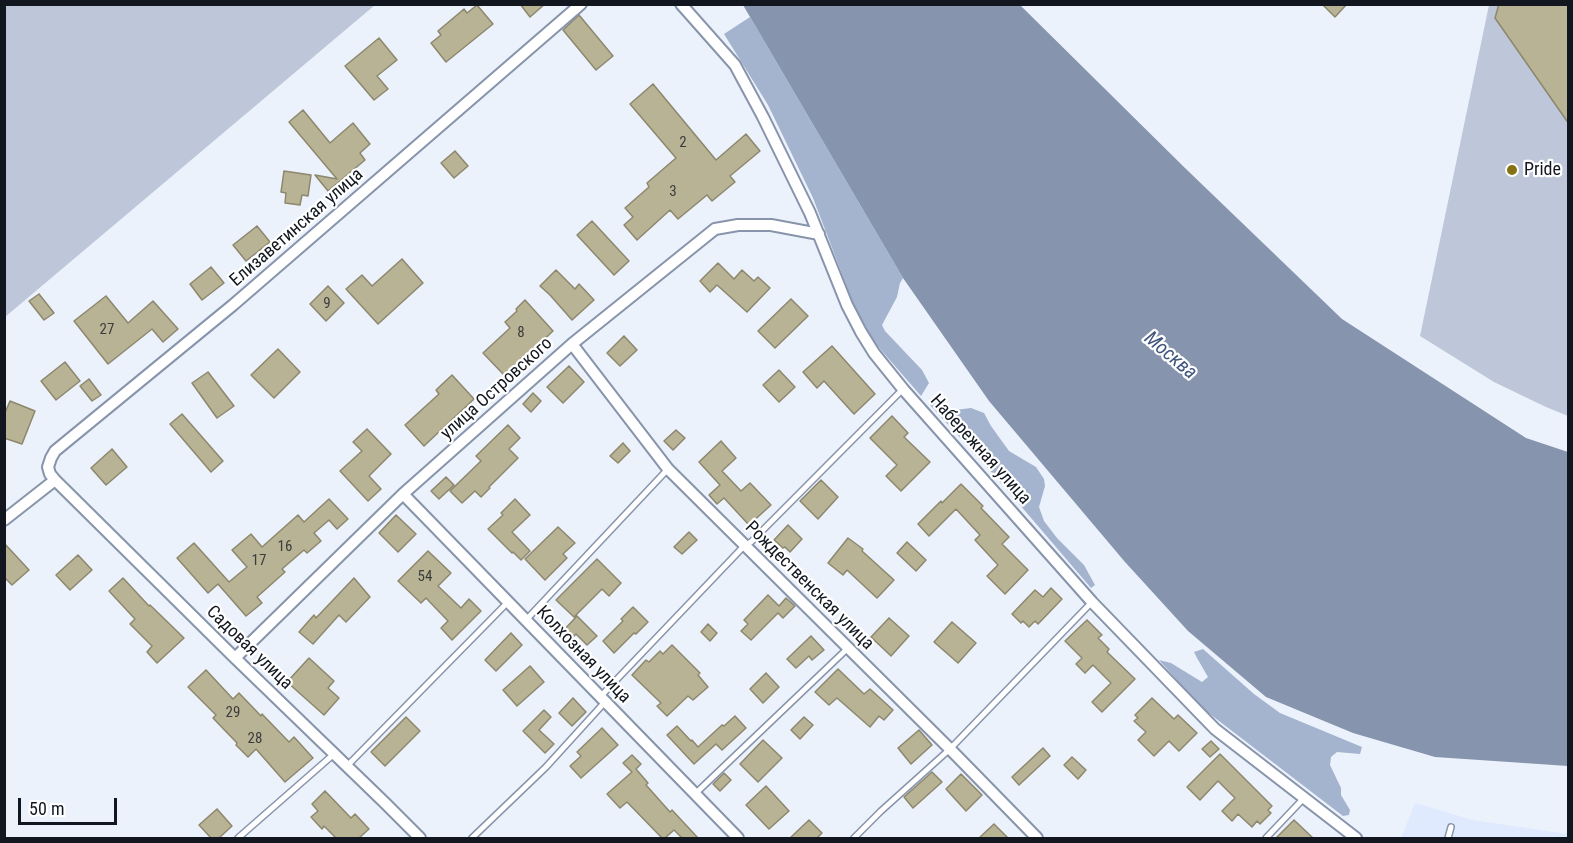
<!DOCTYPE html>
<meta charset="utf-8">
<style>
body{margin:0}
#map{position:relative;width:1573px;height:843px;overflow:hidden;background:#ecf2fc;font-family:"Roboto Condensed",sans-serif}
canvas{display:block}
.frame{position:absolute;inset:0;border:6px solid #11161f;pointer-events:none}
.scale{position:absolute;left:18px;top:798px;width:99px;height:27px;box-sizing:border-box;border:3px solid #11161f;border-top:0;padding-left:8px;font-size:18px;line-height:21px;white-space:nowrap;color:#11161f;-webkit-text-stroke:4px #fff;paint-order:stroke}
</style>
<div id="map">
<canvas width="1573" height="843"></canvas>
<div class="frame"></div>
<div class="scale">50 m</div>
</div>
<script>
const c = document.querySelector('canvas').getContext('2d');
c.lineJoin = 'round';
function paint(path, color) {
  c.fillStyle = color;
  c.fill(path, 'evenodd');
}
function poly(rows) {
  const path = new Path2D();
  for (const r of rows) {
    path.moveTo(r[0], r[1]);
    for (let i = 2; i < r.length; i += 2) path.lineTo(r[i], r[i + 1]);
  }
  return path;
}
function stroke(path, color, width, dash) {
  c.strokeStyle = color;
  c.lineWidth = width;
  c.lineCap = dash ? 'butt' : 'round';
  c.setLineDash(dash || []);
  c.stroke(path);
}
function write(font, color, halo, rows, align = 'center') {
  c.font = font + ' "Roboto Condensed",sans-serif';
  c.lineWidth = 4.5;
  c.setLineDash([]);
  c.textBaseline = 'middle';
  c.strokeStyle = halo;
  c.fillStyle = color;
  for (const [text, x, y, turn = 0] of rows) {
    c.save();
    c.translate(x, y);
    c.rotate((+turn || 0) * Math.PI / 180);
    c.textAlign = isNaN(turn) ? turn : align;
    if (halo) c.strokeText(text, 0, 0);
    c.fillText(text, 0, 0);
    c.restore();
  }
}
paint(poly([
 [1415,803,1473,820,1568,834,1568,838,1401,838]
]), '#dfeafe');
paint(poly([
 [5,4,375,4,375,5,5,317],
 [1489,5,1568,5,1568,416,1546,407,1494,382,1420,336]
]), '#bdc7d9');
paint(poly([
 [750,17,903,278,900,283,897,297,882,325,885,331,922,370,929,383,921,396,874,342,853,303,813,198,768,105,724,34],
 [935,400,943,402,948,408,955,410,971,408,984,413,991,426,1009,451,1036,467,1044,479,1045,486,1039,507,1044,521,1057,538,1084,565,1095,585,1091,588,996,477,930,405],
 [1203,649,1254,694,1280,713,1362,747,1360,754,1337,752,1331,757,1330,765,1341,788,1341,795,1350,810,1349,815,1343,816,1202,708,1159,660,1171,663,1202,682,1208,677,1197,658,1194,652]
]), '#a4b3ce');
paint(poly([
 [743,5,1020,5,1185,168,1342,319,1526,438,1568,452,1568,766,1435,757,1353,733,1266,697,1188,631,1125,562,989,401,903,278]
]), '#8694ae');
const building = poly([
 [520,4,545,4,530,17,520,4],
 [1322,4,1347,4,1335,17,1322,4],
 [1499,4,1569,4,1569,124,1495,18,1499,4],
 [477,5,493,24,446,62,431,43,441,35,438,31,464,9,467,13,477,5],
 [579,15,613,56,596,70,563,30,579,15],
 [379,38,397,60,377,76,388,89,374,100,345,66,379,38],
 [653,84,716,160,746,134,760,151,730,176,735,182,712,201,707,195,678,219,670,210,637,240,624,225,633,217,625,208,649,187,647,183,676,158,630,104,653,84],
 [303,110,330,143,353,123,370,144,360,153,365,160,328,191,315,175,337,179,289,122,303,110],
 [455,151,468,166,454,178,441,163,455,151],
 [284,171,311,175,308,196,302,195,300,205,285,203,286,193,281,192,284,171],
 [592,221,629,261,614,275,577,235,592,221],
 [257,226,270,242,246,261,233,245,257,226],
 [402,259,423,283,378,324,346,289,362,275,372,286,402,259],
 [718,263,734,279,742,270,754,281,758,277,770,288,747,312,717,285,710,292,700,281,718,263],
 [211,267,224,283,202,300,190,284,211,267],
 [556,270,575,289,579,284,594,300,572,320,550,295,540,286,556,270],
 [328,286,344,303,326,321,310,304,328,286],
 [39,294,54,313,44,320,29,301,39,294],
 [106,296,128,323,153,301,178,329,163,342,152,329,108,364,74,321,106,296],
 [791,299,808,316,775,348,758,331,791,299],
 [525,300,553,331,505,376,483,353,510,328,505,322,517,311,516,309,525,300],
 [624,336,637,350,620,366,607,353,624,336],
 [832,346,875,394,854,414,824,381,817,388,803,372,832,346],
 [278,349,300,372,274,398,251,375,278,349],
 [65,362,80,381,56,400,41,381,65,362],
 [569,366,584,382,563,403,547,387,569,366],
 [779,370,795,387,779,402,763,385,779,370],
 [208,372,234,406,217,418,192,383,208,372],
 [452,375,474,399,424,446,405,425,439,394,436,390,452,375],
 [89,379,101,395,92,401,80,386,89,379],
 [533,393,541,401,531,412,523,404,533,393],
 [10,401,35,411,22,444,4,438,4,415,10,401],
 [182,414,223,461,211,472,170,424,182,414],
 [892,416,908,433,904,437,930,462,901,491,886,476,897,465,870,438,892,416],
 [508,425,520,438,509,449,518,458,489,487,490,488,481,497,475,491,462,503,450,491,481,461,476,456,508,425],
 [367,429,391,454,369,476,381,489,368,501,340,471,362,451,353,442,367,429],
 [676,430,685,438,673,450,664,441,676,430],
 [721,441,736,458,722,471,741,491,750,483,771,505,749,525,724,498,717,504,709,495,720,485,699,462,721,441],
 [623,443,630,451,618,463,610,456,623,443],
 [112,449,127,467,106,485,91,468,112,449],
 [446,477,454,485,439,499,431,491,446,477],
 [821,480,838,497,818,519,800,501,821,480],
 [961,484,983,506,981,508,1009,537,1002,544,1028,570,1005,594,987,576,998,565,975,540,980,535,956,509,929,536,918,524,941,501,942,503,961,484],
 [329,499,348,519,337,529,329,520,314,533,321,541,307,553,304,550,282,569,285,572,257,597,262,603,246,616,218,584,208,593,177,558,194,543,229,582,247,567,232,550,251,534,262,547,298,515,304,522,329,499],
 [515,499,530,515,512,532,530,551,521,560,513,552,512,553,488,529,503,515,501,513,515,499],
 [396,515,416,534,398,552,379,533,396,515],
 [788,525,802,539,790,552,785,547,783,548,774,540,788,525],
 [558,527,575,543,563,554,567,558,545,580,525,559,558,527],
 [689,532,697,540,682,554,674,547,689,532],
 [848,538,863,549,862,551,894,580,877,598,847,570,843,575,828,563,848,538],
 [907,542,926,560,916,571,897,553,907,542],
 [4,543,29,570,12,585,4,577,4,543],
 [428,551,451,573,438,586,461,608,469,599,481,611,452,640,441,628,448,621,426,598,421,603,398,581,428,551],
 [78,555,92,570,70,590,56,575,78,555],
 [597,559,621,583,609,596,602,589,574,617,556,600,597,559],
 [123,578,149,606,150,605,184,638,157,663,147,652,152,646,130,624,135,619,109,591,123,578],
 [354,578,370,597,346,622,339,615,313,644,299,632,314,615,316,618,354,578],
 [1051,588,1062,599,1038,624,1035,621,1029,627,1023,621,1021,623,1012,614,1035,590,1043,597,1051,588],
 [768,595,779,606,786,598,795,606,783,618,778,613,751,640,741,631,748,624,744,620,768,595],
 [633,607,648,622,636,634,634,633,614,653,603,641,623,621,621,619,633,607],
 [577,616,597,636,587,645,576,634,571,639,563,631,577,616],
 [889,618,909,636,891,656,871,637,889,618],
 [1087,620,1102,635,1098,638,1109,649,1107,652,1135,679,1102,712,1092,702,1111,683,1093,665,1085,673,1076,664,1082,658,1065,641,1087,620],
 [952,622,976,643,958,663,934,642,952,622],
 [708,624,717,633,710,641,701,632,708,624],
 [511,633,522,645,496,671,485,660,511,633],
 [811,636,824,650,812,660,809,656,796,668,787,659,811,636],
 [672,645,700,673,698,675,708,687,693,700,688,696,667,716,657,706,661,703,632,675,646,660,649,662,660,651,663,654,672,645],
 [309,658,334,681,328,688,339,698,324,715,287,682,309,658],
 [530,666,544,682,517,706,503,690,530,666],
 [838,669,864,694,870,689,893,710,884,720,879,716,870,727,837,698,829,705,815,692,838,669],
 [206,670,233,699,239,693,261,716,262,714,289,742,294,737,313,758,285,782,256,749,248,757,236,745,237,743,213,718,216,715,188,687,206,670],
 [766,673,779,687,763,703,750,689,766,673],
 [573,698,586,712,572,726,559,713,573,698],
 [1152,698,1174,719,1178,715,1197,733,1179,751,1169,741,1154,756,1138,740,1146,732,1134,721,1138,718,1135,715,1152,698],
 [544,710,551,717,539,730,554,744,545,753,523,731,544,710],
 [735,716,746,728,722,750,716,744,694,764,667,735,677,726,691,741,692,740,698,747,722,725,724,726,735,716],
 [406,717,420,731,385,766,371,752,406,717],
 [804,717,813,725,800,739,791,730,804,717],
 [602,728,618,745,581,778,570,766,581,756,577,752,602,728],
 [919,730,932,745,911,764,898,748,919,730],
 [763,740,782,758,758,782,740,764,763,740],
 [1211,741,1219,749,1210,757,1202,749,1211,741],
 [1043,748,1050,756,1019,785,1012,777,1043,748],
 [1220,754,1272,806,1268,810,1271,813,1260,824,1257,821,1252,827,1238,814,1232,821,1222,811,1235,798,1218,781,1200,800,1187,787,1220,754],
 [632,755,641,764,636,769,648,783,646,785,670,812,672,810,698,838,682,838,674,830,665,838,662,838,627,802,620,808,607,794,632,772,623,763,632,755],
 [1072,757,1086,770,1078,779,1064,765,1072,757],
 [932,772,942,782,913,808,904,797,932,772],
 [724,773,731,780,720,791,713,784,724,773],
 [961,774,982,795,966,811,946,789,961,774],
 [766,786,789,811,769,829,746,805,766,786],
 [325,791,351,818,355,814,369,829,359,838,336,838,324,826,322,829,311,817,318,811,312,804,325,791],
 [217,809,232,826,219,838,211,838,199,825,217,809],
 [809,820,822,833,817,838,790,838,809,820],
 [1294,820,1313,838,1276,838,1294,820],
 [994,824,1008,838,979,838,994,824]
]);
paint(building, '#b9b395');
stroke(building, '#8c876d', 1.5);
const lane = poly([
 [526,620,668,469],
 [600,697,745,545,751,542,903,389],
 [347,766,508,602],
 [695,794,848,648],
 [238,838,334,754],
 [472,838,546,767,605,702],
 [854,838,881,811,950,749,1092,602],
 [1266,838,1304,798],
 [1448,838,1451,827]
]);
const street = poly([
 [681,4,735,65,763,117,810,213,847,305,861,332,874,353,903,389,1092,602,1215,729,1356,838],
 [572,344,668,469,950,749,1037,838],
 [403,494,738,838],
 [4,520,55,480],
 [235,658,403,494,572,344,715,229,738,225,771,225,819,234],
 [420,838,384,802,235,658,55,480,50,474,48,467,51,458,55,451,233,305,581,4]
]);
stroke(lane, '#8794ab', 8);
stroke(street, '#8794ab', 14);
stroke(lane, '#fff', 5);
stroke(street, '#fff', 10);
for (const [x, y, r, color] of [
 [1512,170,6,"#847213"]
]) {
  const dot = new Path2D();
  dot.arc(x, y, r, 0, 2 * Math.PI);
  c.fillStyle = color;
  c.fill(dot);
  stroke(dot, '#fff', 2);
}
write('15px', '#3b3d3c', null, [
 ["2",683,143],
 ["3",673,192],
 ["9",327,304],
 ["27",107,330],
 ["8",521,333],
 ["16",285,547],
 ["17",259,561],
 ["54",425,577],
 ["29",233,713],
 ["28",255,739]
]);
write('18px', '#11161f', '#fff', [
 ["Pride",1524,170]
], 'left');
write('18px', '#11161f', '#fff', [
 ["Елизаветинская улица",297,228,-41],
 ["улица Островского",497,389,-42],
 ["Набережная улица",980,450,48],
 ["Рождественская улица",809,586,45],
 ["Садовая улица",249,648,44],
 ["Колхозная улица",583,655,46]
]);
write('italic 20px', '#40567e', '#fff', [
 ["Москва",1170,356,40]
]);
</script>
